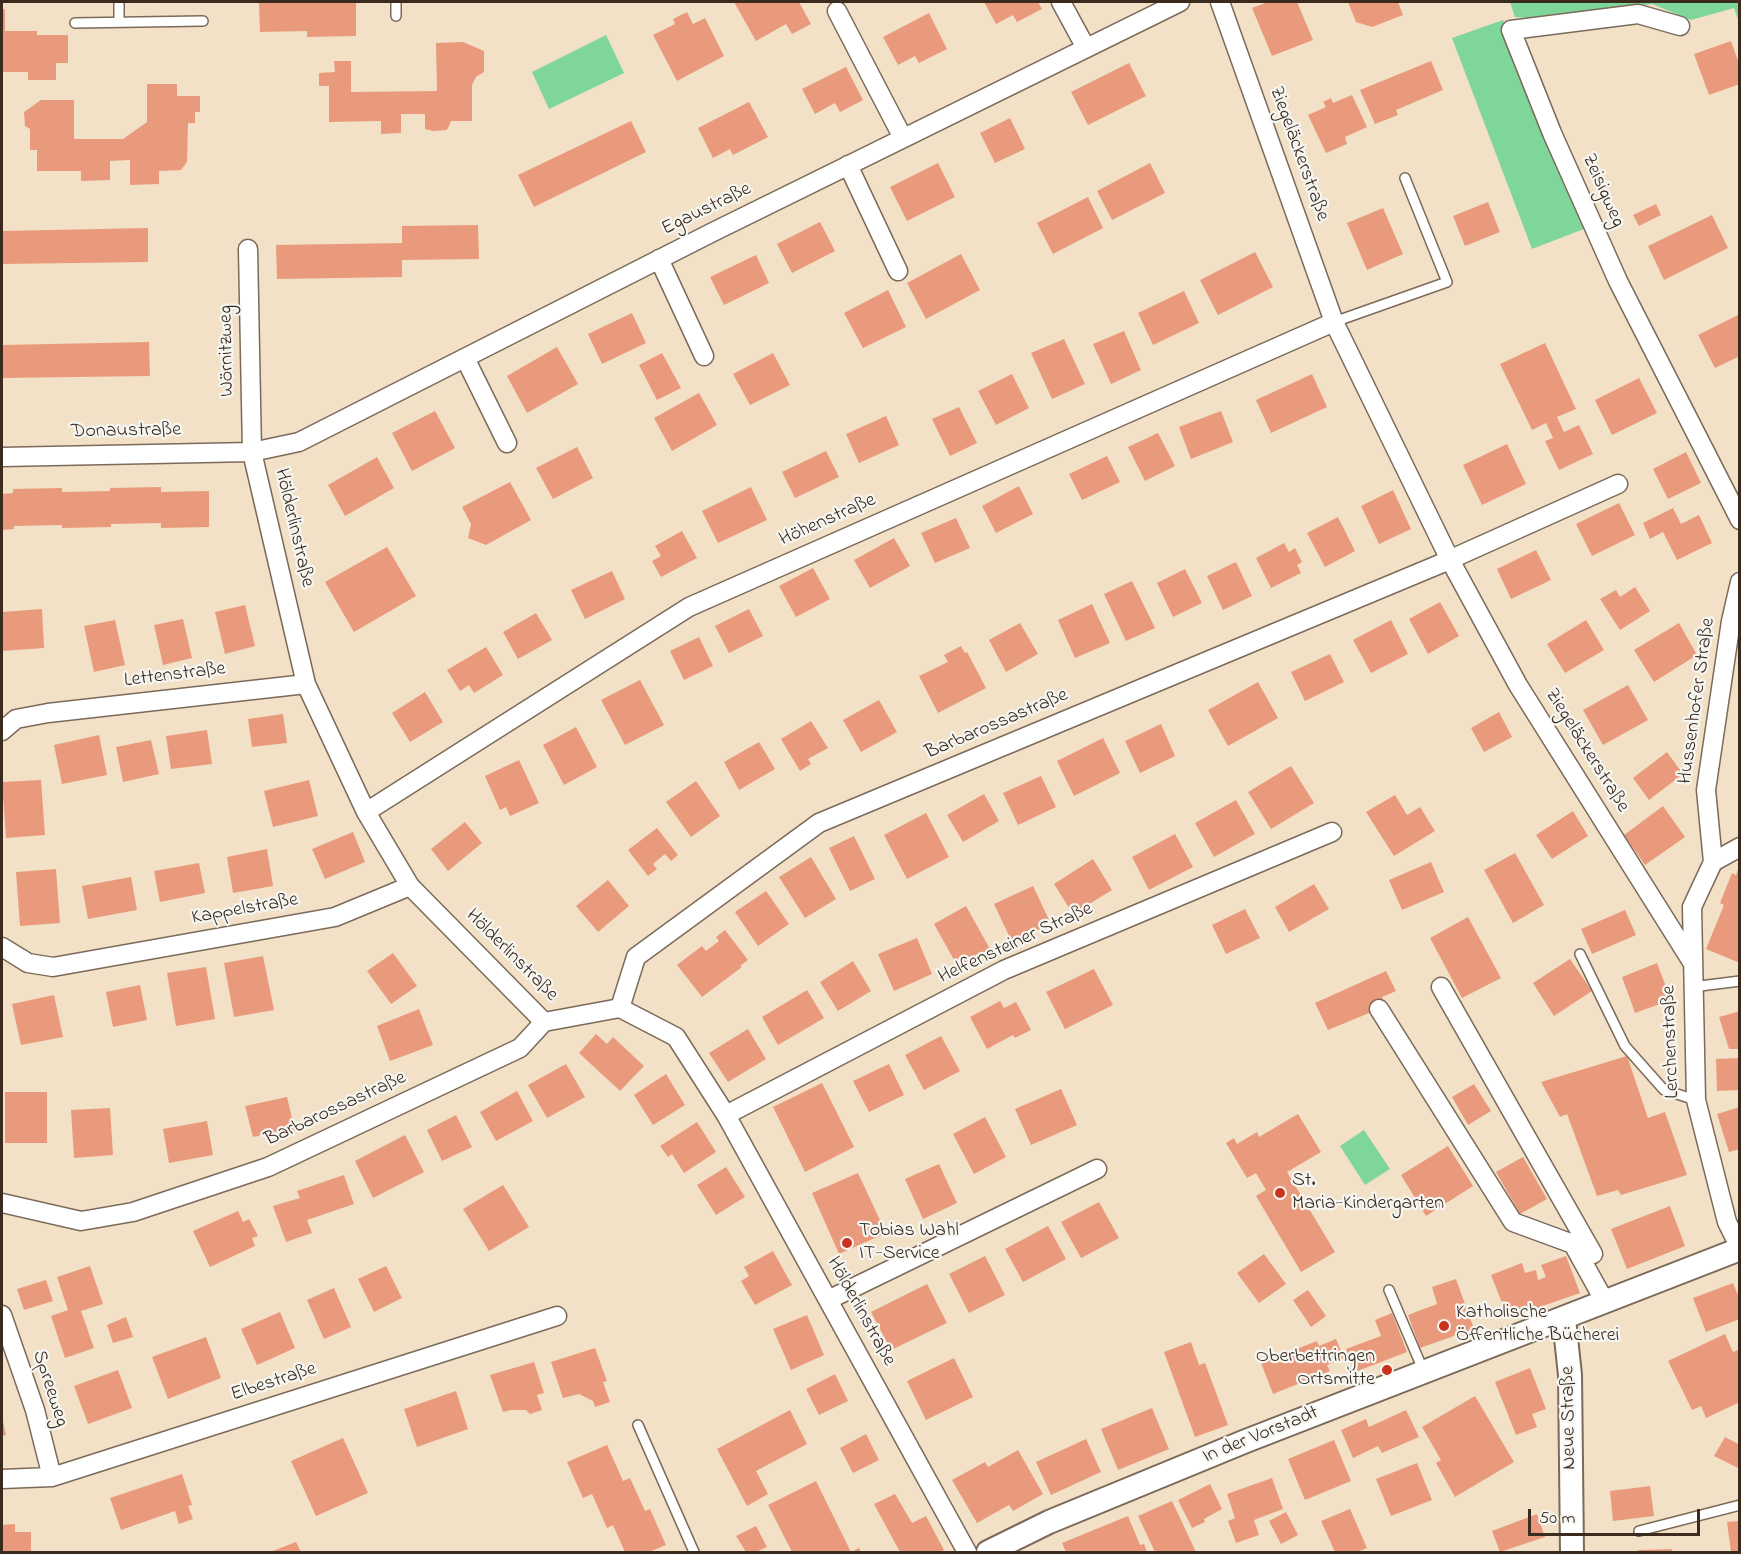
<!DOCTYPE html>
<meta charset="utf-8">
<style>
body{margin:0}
#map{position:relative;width:1741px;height:1554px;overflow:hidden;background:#f2e1c6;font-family:"Indie Flower",sans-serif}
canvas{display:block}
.frame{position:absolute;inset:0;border:3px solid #3b2a1e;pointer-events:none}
.scale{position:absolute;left:1528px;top:1509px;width:172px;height:27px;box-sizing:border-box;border:3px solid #3b2a1e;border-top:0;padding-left:8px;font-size:18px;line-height:21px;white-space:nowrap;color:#3b2a1e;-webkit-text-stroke:4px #f6f6f2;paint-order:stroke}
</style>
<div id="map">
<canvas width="1741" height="1554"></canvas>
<div class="frame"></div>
<div class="scale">50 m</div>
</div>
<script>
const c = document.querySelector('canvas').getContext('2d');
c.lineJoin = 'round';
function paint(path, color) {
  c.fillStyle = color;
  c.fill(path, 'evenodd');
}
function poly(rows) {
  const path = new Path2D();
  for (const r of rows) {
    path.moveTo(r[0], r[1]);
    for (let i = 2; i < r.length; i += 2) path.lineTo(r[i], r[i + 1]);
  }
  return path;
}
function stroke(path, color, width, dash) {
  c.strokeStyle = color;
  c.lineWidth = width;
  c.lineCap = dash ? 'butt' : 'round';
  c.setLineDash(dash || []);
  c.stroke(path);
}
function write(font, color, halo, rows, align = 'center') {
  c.font = font + ' "Indie Flower",sans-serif';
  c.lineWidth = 4.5;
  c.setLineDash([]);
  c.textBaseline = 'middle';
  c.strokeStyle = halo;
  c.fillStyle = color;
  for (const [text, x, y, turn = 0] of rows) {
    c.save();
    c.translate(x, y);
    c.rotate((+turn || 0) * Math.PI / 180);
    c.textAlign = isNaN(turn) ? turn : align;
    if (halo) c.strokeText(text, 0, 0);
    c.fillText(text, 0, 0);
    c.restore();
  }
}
paint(poly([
 [1510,2,1739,2,1739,22,1734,8,1691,20,1652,4,1537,19,1515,17],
 [1503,20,1589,227,1532,249,1452,38],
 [606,35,624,73,549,109,532,72],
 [1364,1130,1390,1169,1365,1185,1340,1146]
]), '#7ed69b');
paint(poly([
 [259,2,356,2,356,36,307,37,307,31,260,32],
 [734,2,799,2,811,24,792,34,786,24,756,41],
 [984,2,1038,2,1042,9,1017,22,1013,15,996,24],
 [1268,2,1297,2,1313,40,1272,56,1252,8],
 [1348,2,1398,2,1403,15,1372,27,1356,22],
 [2,9,5,9,5,31,37,31,37,35,68,35,68,63,56,63,56,80,28,80,28,72,2,72],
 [687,12,693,24,705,18,724,56,677,81,653,35,675,24,673,19],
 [929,13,947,49,919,63,915,56,898,65,883,37],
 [1731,41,1740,66,1740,84,1709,95,1694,54],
 [463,42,484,51,484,72,476,77,472,85,472,121,451,121,447,130,433,131,425,129,425,114,401,114,401,133,381,134,381,121,329,122,329,86,319,86,319,73,335,72,334,61,351,61,351,92,437,91,436,43],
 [1431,61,1443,90,1396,110,1398,115,1375,124,1360,90],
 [1129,63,1146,96,1088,125,1071,92],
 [846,67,863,100,840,112,835,103,815,114,802,89],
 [147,84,177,84,177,96,200,96,200,112,195,112,195,123,188,123,187,162,181,170,159,171,159,184,130,185,130,160,110,161,110,180,81,181,81,171,37,171,37,150,30,150,30,129,25,126,24,112,41,100,74,100,74,139,123,139,147,122],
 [1352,95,1367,127,1345,137,1347,144,1326,153,1308,115,1326,107,1323,102,1331,98,1333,103],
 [749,102,768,137,733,155,730,149,713,158,698,128],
 [1010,118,1025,149,995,163,980,133],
 [631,121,646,152,534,207,518,175],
 [938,163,955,197,907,221,890,187],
 [1150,163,1165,193,1112,220,1097,191],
 [1088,197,1103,228,1053,254,1037,223],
 [1488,202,1500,232,1465,246,1453,216],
 [1656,204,1661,215,1639,226,1633,215],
 [1383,208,1403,254,1367,270,1347,223],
 [1712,215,1728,248,1664,280,1648,246],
 [820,222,835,251,792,273,777,244],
 [478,225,479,259,402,260,402,277,277,279,276,245,402,243,402,226],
 [148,228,148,262,2,264,2,231],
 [1255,252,1273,287,1218,315,1200,280],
 [961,254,980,290,926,319,907,283],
 [756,255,769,283,724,305,710,277],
 [888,290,906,327,863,348,844,313],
 [1184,291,1199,323,1153,345,1138,313],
 [632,313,646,343,602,364,588,334],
 [1740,314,1740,356,1715,368,1698,335],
 [1124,331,1141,370,1111,384,1093,344],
 [1064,339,1085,384,1052,399,1031,353],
 [149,342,150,376,2,378,2,345],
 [1545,343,1576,409,1557,417,1564,432,1579,425,1593,454,1559,470,1545,441,1553,438,1546,423,1532,430,1500,364],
 [557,347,578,384,527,413,507,376],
 [662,353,681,388,657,400,639,365],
 [773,353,790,385,750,405,733,374],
 [1012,374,1029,408,996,425,978,391],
 [1312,374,1327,407,1271,433,1256,400],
 [1639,378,1657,413,1612,435,1595,400],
 [699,393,717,425,672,451,654,418],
 [959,407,977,443,950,456,932,419],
 [435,411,455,448,412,471,392,433],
 [1221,411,1233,442,1191,459,1179,427],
 [886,416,899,445,859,463,846,434],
 [1158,433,1175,466,1145,481,1128,447],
 [1507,444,1526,484,1482,505,1463,465],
 [577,447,593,478,553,499,536,468],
 [826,451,839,477,795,498,782,472],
 [1686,452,1701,483,1668,499,1653,469],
 [1107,456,1120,482,1082,500,1069,474],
 [377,457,394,488,345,516,328,485],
 [510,482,531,520,486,545,468,538,471,524,462,507],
 [1019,486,1033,514,996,533,982,506],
 [161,487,161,492,209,491,209,527,161,528,161,523,111,524,111,527,62,528,62,525,14,526,14,529,2,530,2,494,13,493,13,489,62,488,62,492,110,491,110,488],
 [751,487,767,520,718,543,702,511],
 [1393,490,1411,529,1379,544,1361,506],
 [1619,503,1635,535,1592,556,1576,524],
 [1673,508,1681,524,1699,515,1712,543,1677,560,1663,532,1650,539,1643,523],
 [1338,517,1355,551,1325,567,1307,533],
 [956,518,970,548,935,563,921,533],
 [682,531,697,558,661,577,652,561,661,556,655,546],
 [894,538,910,566,870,588,854,560],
 [1284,543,1289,552,1295,548,1302,562,1297,565,1301,573,1271,588,1256,558],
 [387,547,416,596,354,632,325,582],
 [1536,550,1551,580,1511,599,1497,569],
 [1236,562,1252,596,1223,610,1207,576],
 [813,568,830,599,796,617,779,586],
 [1185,569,1202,603,1173,617,1157,583],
 [612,571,625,599,585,619,571,590],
 [1132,581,1155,628,1126,641,1104,594],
 [1635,587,1650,611,1620,630,1600,599,1616,590,1620,597],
 [1440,602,1459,636,1428,654,1409,619],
 [1092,604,1110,643,1075,658,1058,620],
 [245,605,255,646,225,654,215,612],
 [42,609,44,648,2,651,2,612],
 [749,609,763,636,729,653,715,626],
 [536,613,552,640,518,659,503,632],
 [183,619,192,658,163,665,154,625],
 [115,620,125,665,94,672,84,626],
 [1391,620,1408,654,1371,673,1353,640],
 [1586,620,1604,650,1565,673,1547,644],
 [1020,623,1038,654,1006,672,989,640],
 [1679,623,1697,655,1654,682,1634,650],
 [699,637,713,666,684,680,670,651],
 [961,646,965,653,967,652,986,688,938,713,919,676,948,662,944,655],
 [486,647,503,675,474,693,469,685,460,691,447,670],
 [1330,654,1344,682,1305,701,1291,672],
 [640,680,664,725,625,745,601,700],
 [1258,682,1278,718,1228,746,1208,710],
 [1628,685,1648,720,1603,745,1583,710],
 [425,692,443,722,410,742,392,713],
 [879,700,897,732,861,752,843,720],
 [1499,712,1512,737,1484,752,1471,728],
 [283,714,287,743,252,747,248,719],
 [811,721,828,748,808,759,811,764,800,771,781,739],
 [1161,724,1175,756,1140,773,1125,741],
 [576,727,597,767,564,785,543,745],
 [207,730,212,764,171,769,166,736],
 [99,735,107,775,62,784,54,745],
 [1103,738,1120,773,1074,796,1057,761],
 [151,740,159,774,123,782,116,747],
 [759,742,775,769,739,790,724,762],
 [1667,752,1683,774,1649,800,1633,778],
 [519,760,539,803,510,816,506,807,500,810,485,776],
 [1291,766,1314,803,1271,829,1248,792],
 [1041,776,1056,807,1018,825,1003,793],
 [41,780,45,835,6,838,2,782],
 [309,780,318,816,273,827,264,791],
 [696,781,720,816,691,837,666,802],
 [984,794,999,821,963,842,947,815],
 [1395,795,1407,815,1420,807,1435,831,1394,856,1366,812],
 [1236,800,1255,834,1214,857,1195,823],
 [1663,806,1685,837,1645,865,1624,835],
 [1573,811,1588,836,1552,859,1536,835],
 [926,813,949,857,907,879,884,835],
 [465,822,482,843,448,871,431,849],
 [657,828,678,855,671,861,665,854,653,864,657,869,648,876,628,850],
 [353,832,365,862,325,879,312,849],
 [1175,834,1193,867,1149,890,1132,857],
 [854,836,875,879,850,891,829,848],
 [267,849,273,886,233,893,227,857],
 [1515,853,1544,905,1513,923,1484,870],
 [811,857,836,899,805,918,779,877],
 [1093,859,1112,890,1073,914,1054,884],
 [1431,862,1444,892,1402,910,1389,880],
 [199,863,205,893,160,902,154,871],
 [1739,867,1740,867,1740,963,1706,949,1724,905,1720,903,1732,873,1736,875],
 [56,869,60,923,20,926,16,872],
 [131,877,137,910,88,919,82,886],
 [608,880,629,906,598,932,576,906],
 [1314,884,1329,909,1289,932,1275,907],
 [1033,886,1051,924,1012,942,994,904],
 [766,891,789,924,758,946,735,912],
 [966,906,990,949,958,967,934,924],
 [1245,909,1260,938,1226,954,1212,925],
 [1625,910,1636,935,1592,954,1581,929],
 [1468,917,1501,978,1462,998,1430,938],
 [725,930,748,960,740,966,742,967,702,997,677,965,702,946,706,951,719,941,716,937],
 [917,938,932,974,894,991,878,954],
 [393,953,417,986,391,1004,367,971],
 [263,956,274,1010,234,1017,224,963],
 [1570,959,1592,991,1554,1016,1533,983],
 [853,961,871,991,838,1011,820,982],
 [1657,963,1671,1000,1635,1013,1622,977],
 [206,967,215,1019,176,1026,167,973],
 [1094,969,1113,1005,1065,1029,1046,992],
 [1386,971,1396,991,1382,997,1386,1006,1328,1030,1315,1003],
 [140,985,147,1020,113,1027,106,992],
 [807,990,824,1018,778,1045,762,1017],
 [54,995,63,1037,21,1045,12,1004],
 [1000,1001,1004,1008,1016,1002,1031,1030,1015,1038,1013,1035,987,1049,970,1017],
 [419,1009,433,1045,390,1061,377,1026],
 [1740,1011,1740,1049,1729,1049,1719,1017],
 [748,1029,766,1059,728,1082,709,1053],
 [596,1034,607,1044,613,1037,644,1066,620,1091,579,1053],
 [941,1036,960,1071,924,1090,905,1055],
 [1627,1056,1648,1118,1665,1112,1687,1175,1621,1195,1618,1190,1597,1196,1567,1114,1560,1117,1541,1082],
 [1740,1058,1740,1090,1717,1091,1716,1059],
 [566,1064,585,1097,547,1118,528,1085],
 [889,1064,904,1095,869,1112,853,1081],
 [666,1074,685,1105,653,1125,634,1095],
 [822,1083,854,1147,805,1172,773,1107],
 [1474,1084,1491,1111,1468,1125,1452,1097],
 [1061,1089,1077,1125,1031,1145,1015,1109],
 [517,1091,533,1121,496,1141,480,1112],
 [5,1092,47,1092,47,1143,5,1143],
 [287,1097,295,1131,280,1134,279,1131,253,1137,245,1106],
 [1740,1107,1740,1149,1729,1152,1717,1114],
 [110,1108,113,1155,74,1158,71,1110],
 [1298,1114,1321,1152,1287,1172,1335,1252,1301,1272,1256,1196,1266,1190,1256,1173,1247,1178,1226,1143,1234,1138,1237,1144,1257,1132,1259,1137],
 [456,1115,472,1147,442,1161,427,1130],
 [985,1117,1006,1157,974,1174,953,1134],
 [207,1121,213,1155,169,1163,163,1129],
 [697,1122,716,1152,684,1173,672,1154,668,1157,660,1146],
 [405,1135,424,1172,373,1198,355,1161],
 [1448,1146,1473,1186,1426,1216,1401,1175],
 [1523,1157,1547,1199,1520,1214,1496,1172],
 [939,1164,957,1203,923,1219,905,1179],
 [726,1167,745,1197,716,1215,697,1185],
 [858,1173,886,1233,839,1254,812,1193],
 [344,1175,354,1204,307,1220,312,1233,286,1242,273,1206,300,1198,297,1191],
 [503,1185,529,1227,489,1251,463,1209],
 [1099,1202,1119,1238,1081,1258,1061,1222],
 [1670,1206,1685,1246,1627,1269,1611,1229],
 [238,1211,243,1222,249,1219,258,1236,252,1238,255,1246,210,1267,193,1231],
 [1048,1226,1066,1259,1023,1282,1005,1249],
 [773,1251,792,1285,755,1305,741,1281,749,1276,744,1267],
 [1264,1254,1286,1284,1259,1303,1237,1273],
 [985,1256,1005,1295,969,1313,949,1274],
 [1566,1256,1580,1293,1508,1318,1491,1275,1522,1263,1525,1273,1536,1270,1538,1280,1546,1277,1541,1265],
 [90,1266,103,1304,81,1311,94,1348,65,1358,51,1316,68,1310,57,1277],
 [386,1266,402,1298,374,1312,358,1279],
 [1456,1279,1474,1329,1420,1348,1408,1315,1437,1304,1432,1287],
 [46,1280,53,1301,24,1310,17,1289],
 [1733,1283,1740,1300,1740,1319,1706,1332,1693,1298],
 [927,1284,947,1323,891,1350,871,1312],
 [334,1288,351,1327,324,1339,307,1300],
 [1308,1290,1326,1316,1311,1327,1293,1300],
 [280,1312,295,1348,257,1365,241,1329],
 [1392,1313,1407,1352,1355,1372,1346,1349,1381,1336,1375,1320],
 [807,1315,824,1355,791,1370,773,1329],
 [126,1317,133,1337,113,1343,107,1325],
 [1725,1334,1733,1352,1740,1349,1740,1402,1706,1418,1701,1406,1692,1410,1668,1361],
 [206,1337,221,1378,168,1399,152,1357],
 [1336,1339,1344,1358,1327,1365,1330,1371,1273,1394,1261,1363,1317,1341,1319,1346],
 [1191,1342,1199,1365,1205,1363,1228,1425,1195,1437,1164,1352],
 [595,1348,607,1381,603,1382,610,1402,595,1407,593,1401,579,1394,563,1398,551,1362],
 [954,1358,973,1397,926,1420,907,1381],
 [534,1362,544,1393,537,1395,542,1410,530,1414,526,1410,511,1410,503,1412,490,1375],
 [1530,1368,1546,1409,1532,1414,1537,1427,1516,1435,1495,1382],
 [118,1370,132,1408,88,1424,74,1386],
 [835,1374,848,1401,819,1415,806,1389],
 [456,1391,468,1429,417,1447,404,1409],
 [1475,1396,1514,1462,1455,1497,1436,1463,1441,1460,1422,1427],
 [1152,1408,1169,1449,1118,1470,1101,1429],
 [790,1410,807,1444,756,1471,768,1494,747,1506,717,1449],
 [1406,1410,1419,1437,1382,1453,1378,1446,1353,1458,1341,1430,1366,1419,1369,1427],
 [2,1417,6,1435,2,1436],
 [866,1434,879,1460,853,1473,840,1448],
 [1725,1437,1740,1445,1740,1469,1714,1456],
 [343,1438,368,1493,316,1516,291,1461],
 [1086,1439,1101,1472,1051,1495,1036,1462],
 [1334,1440,1351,1481,1305,1500,1288,1459],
 [607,1445,623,1481,630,1478,645,1511,650,1509,666,1545,649,1552,625,1552,613,1525,607,1528,592,1494,583,1498,567,1462],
 [1018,1450,1043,1494,1013,1511,1009,1505,977,1523,952,1480,985,1462,988,1467],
 [1417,1463,1432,1500,1391,1516,1376,1479],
 [182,1474,192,1505,188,1506,193,1519,179,1524,175,1511,121,1530,110,1498],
 [1272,1478,1283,1509,1254,1520,1259,1535,1236,1543,1228,1521,1235,1518,1227,1494],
 [816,1481,851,1552,859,1548,861,1552,792,1552,768,1505],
 [1210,1484,1222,1509,1204,1519,1205,1522,1192,1528,1178,1500],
 [1650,1486,1654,1516,1613,1521,1610,1491],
 [895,1494,912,1523,926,1516,944,1550,940,1552,900,1552,874,1504],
 [1172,1501,1196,1552,1155,1552,1138,1516],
 [1350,1509,1367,1548,1357,1552,1335,1552,1321,1521],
 [1286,1512,1298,1535,1281,1544,1269,1521],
 [1537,1514,1545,1537,1500,1552,1492,1531],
 [1128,1516,1140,1545,1144,1544,1147,1552,1066,1552,1062,1543],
 [1740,1521,1740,1552,1731,1552,1727,1522],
 [15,1524,15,1532,31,1532,31,1552,2,1552,2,1525],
 [756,1526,767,1547,756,1552,746,1552,736,1536],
 [296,1542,301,1552,270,1552],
 [1672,1549,1672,1552,1639,1552,1638,1550]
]), '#ea9a7c');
const service = poly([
 [119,2,119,22],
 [396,16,396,2],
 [75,23,203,21],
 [1334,322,1447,282,1405,178],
 [1580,954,1625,1046,1664,1090,1696,1100],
 [1692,987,1740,981],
 [1389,1290,1424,1372],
 [638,1425,694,1552],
 [1639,1531,1740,1505]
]);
const minor = poly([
 [1061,2,1086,48],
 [1220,2,1334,322,1450,560,1518,685,1692,962],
 [837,11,903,138],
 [1680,26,1638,14,1511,30,1552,133,1618,281,1740,520],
 [848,165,898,271],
 [248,249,252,452,306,684,366,812,410,886,544,1022],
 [659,259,704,356],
 [465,358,507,443],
 [2,457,252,452,299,442,713,232,1180,2],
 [2,731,16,719,48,713,306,684],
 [366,812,689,607,1334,322],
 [1740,847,1713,862,1692,907,1696,1100,1727,1222,1740,1248],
 [1713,862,1706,790,1731,621,1740,582],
 [2,947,28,963,53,967,335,917,410,886],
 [1441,987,1593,1254],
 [620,1008,636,957,819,823,1440,564,1618,484],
 [1379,1009,1513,1222,1573,1244,1605,1302],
 [544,1022,620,1008,676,1037,726,1115,967,1552],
 [726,1115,1004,970,1332,832],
 [2,1203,81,1221,133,1212,268,1167,520,1048,544,1022],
 [828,1300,1097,1169],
 [2,1315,35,1410,52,1477],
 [2,1479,52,1477,557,1316]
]);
const tertiary = poly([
 [1564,1319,1570,1375,1572,1552],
 [988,1552,1049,1522,1246,1441,1740,1249]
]);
stroke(service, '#7b6a59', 12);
stroke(minor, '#7b6a59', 21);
stroke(tertiary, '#7b6a59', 26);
stroke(service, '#fff', 9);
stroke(minor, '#fff', 18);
stroke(tertiary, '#fff', 22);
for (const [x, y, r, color] of [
 [1280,1193,6,"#c8321e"],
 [847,1243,6,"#c8321e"],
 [1444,1326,6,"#c8321e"],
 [1387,1370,6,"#c8321e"]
]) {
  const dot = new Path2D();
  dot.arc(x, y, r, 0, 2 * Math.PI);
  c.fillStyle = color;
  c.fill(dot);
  stroke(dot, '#f6f6f2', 2);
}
write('20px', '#3b2a1e', '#f6f6f2', [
 ["Ziegeläckerstraße",1298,154,70],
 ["Zeisigweg",1602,191,66],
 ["Egaustraße",707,210,-26],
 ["Wörnitzweg",228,351,-91],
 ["Donaustraße",126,432,-1],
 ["Höhenstraße",828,521,-24],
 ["Hölderlinstraße",293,528,77],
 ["Lettenstraße",175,676,-7],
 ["Hussenhofer Straße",1698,701,-82],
 ["Barbarossastraße",997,725,-23],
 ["Ziegeläckerstraße",1586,751,58],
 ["Kappelstraße",245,910,-10],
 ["Helfensteiner Straße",1016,944,-25],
 ["Hölderlinstraße",511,956,45],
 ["Lerchenstraße",1672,1042,-92],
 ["Barbarossastraße",336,1110,-25],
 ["Hölderlinstraße",860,1312,61],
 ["Elbestraße",274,1383,-18],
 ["Spreeweg",49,1389,72],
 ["Neue Straße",1570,1418,-91],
 ["In der Vorstadt",1261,1436,-22]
]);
write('20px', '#3b2a1e', '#f6f6f2', [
 ["St.",1292,1182],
 ["Maria-Kindergarten",1292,1205],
 ["Tobias Wahl",859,1232],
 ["IT-Service",859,1255],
 ["Katholische",1456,1314],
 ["Öffentliche Bücherei",1456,1337],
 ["Oberbettringen",1375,1358,"right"],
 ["Ortsmitte",1375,1381,"right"]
], 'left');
</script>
